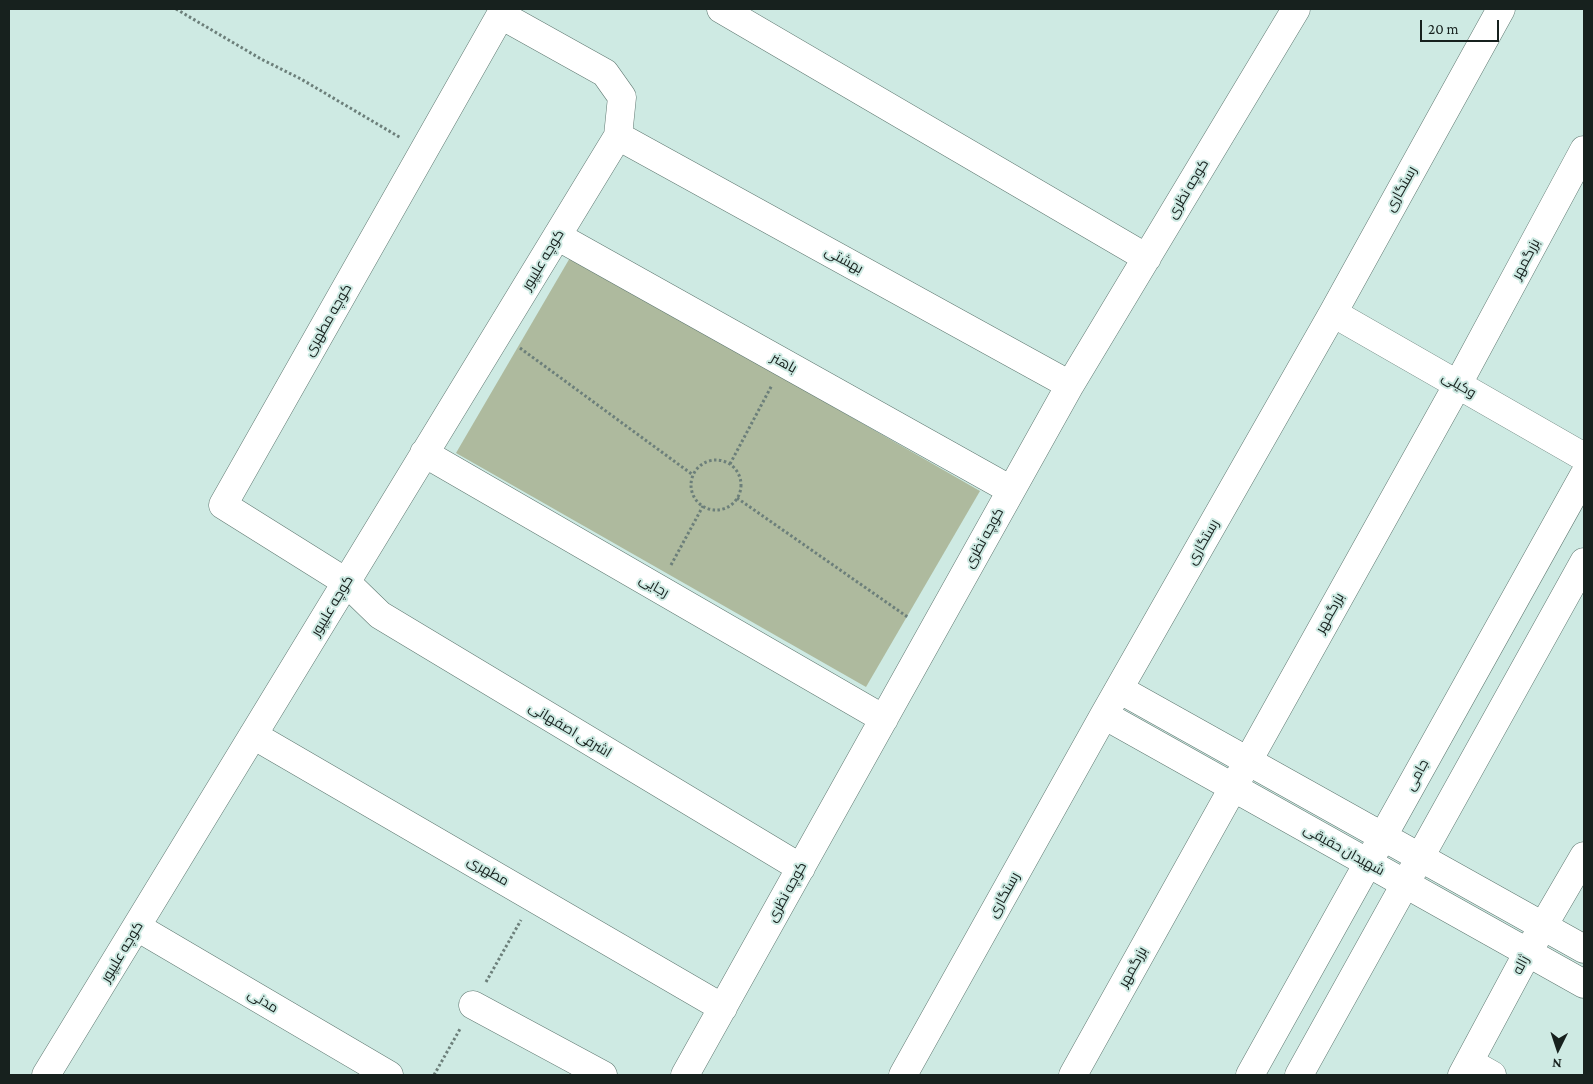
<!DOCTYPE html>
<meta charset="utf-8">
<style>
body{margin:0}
#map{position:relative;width:1593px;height:1084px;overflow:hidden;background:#ceeae3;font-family:"Crimson Pro",serif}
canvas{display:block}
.frame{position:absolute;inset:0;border:10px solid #17211e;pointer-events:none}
.north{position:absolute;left:1533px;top:1024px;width:50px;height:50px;-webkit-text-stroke:4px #ceeae3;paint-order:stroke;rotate:184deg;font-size:14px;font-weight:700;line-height:20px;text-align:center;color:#17211e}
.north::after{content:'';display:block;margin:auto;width:18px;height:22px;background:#17211e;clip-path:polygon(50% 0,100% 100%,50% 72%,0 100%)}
.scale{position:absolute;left:1420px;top:20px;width:79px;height:22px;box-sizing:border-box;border:2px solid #17211e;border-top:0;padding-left:6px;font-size:15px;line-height:18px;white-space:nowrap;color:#17211e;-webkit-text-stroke:4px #ceeae3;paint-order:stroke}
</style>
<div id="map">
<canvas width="1593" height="1084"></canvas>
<div class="frame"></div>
<div class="north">N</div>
<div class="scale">20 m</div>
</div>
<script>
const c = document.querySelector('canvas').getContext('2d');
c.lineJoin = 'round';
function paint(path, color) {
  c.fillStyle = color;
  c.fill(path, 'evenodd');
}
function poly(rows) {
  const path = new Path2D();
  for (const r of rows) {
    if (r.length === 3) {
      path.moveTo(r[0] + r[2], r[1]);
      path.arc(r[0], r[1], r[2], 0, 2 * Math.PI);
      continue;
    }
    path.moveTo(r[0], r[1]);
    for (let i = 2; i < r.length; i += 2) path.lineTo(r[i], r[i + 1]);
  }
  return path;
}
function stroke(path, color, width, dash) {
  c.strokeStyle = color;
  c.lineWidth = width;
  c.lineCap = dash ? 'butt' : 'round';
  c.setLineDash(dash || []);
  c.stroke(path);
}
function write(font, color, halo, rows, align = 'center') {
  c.font = font + ' "Crimson Pro",Cairo,serif';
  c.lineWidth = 4;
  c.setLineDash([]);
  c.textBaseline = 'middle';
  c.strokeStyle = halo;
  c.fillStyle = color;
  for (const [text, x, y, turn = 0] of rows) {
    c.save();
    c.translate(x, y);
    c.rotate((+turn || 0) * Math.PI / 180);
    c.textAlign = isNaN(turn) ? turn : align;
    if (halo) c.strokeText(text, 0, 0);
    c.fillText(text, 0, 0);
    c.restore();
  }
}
paint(poly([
 [571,256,980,491,866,687,456,453]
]), '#aeba9e');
const minor = poly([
 [504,9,223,505,346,582,380,615,801,868],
 [721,9,1147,258],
 [618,136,1070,385],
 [557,236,1011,490],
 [1333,313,1584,457],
 [424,453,884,719],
 [1119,689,1584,949],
 [1104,715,1584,984],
 [253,735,723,1008],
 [137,927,389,1075],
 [473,1005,603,1075],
 [1469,1062,1492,1075],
 [46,1075,618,136,622,97,605,73,501,15],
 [685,1075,1070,385,1296,9],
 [903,1075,1104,715,1333,313,1501,9],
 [1073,1075,1458,384,1584,150],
 [1250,1075,1584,475],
 [1299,1075,1584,562],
 [1462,1075,1528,952,1584,856]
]);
stroke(minor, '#5f7871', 29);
stroke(poly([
 [176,9,261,59,301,79,401,138],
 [520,348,693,475],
 [716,485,25],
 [730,464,772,385],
 [737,498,909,618],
 [671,565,703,506],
 [486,982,521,920],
 [434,1075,460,1029]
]), '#6c7f7a', 3, [2.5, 2.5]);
stroke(minor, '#fff', 28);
write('14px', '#17211e', '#ceeae3', [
 ["کوچه نظری",1188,189,-59],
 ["رستگاری",1401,189,-61],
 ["بزرگمهر",1526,259,-62],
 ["کوچه علیپور",543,260,-59],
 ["بهشتی",844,260,29],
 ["کوچه مطهری",328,320,-60],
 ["باهنر",784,363,29],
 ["وکیلی",1459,385,30],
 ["کوچه نظری",984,538,-61],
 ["رستگاری",1203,542,-60],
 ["رجایی",654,586,30],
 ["کوچه علیپور",332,606,-59],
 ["بزرگمهر",1330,613,-61],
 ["اشرفی اصفهانی",570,730,31],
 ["جامی",1417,775,-61],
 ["شهیدان حقیقی",1344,850,29],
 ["مطهری",488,871,30],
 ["کوچه نظری",787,892,-61],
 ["رستگاری",1004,895,-61],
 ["کوچه علیپور",122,952,-59],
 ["ژاله",1521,965,-62],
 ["بزرگمهر",1133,967,-61],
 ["مدنی",263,1001,31]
]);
</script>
